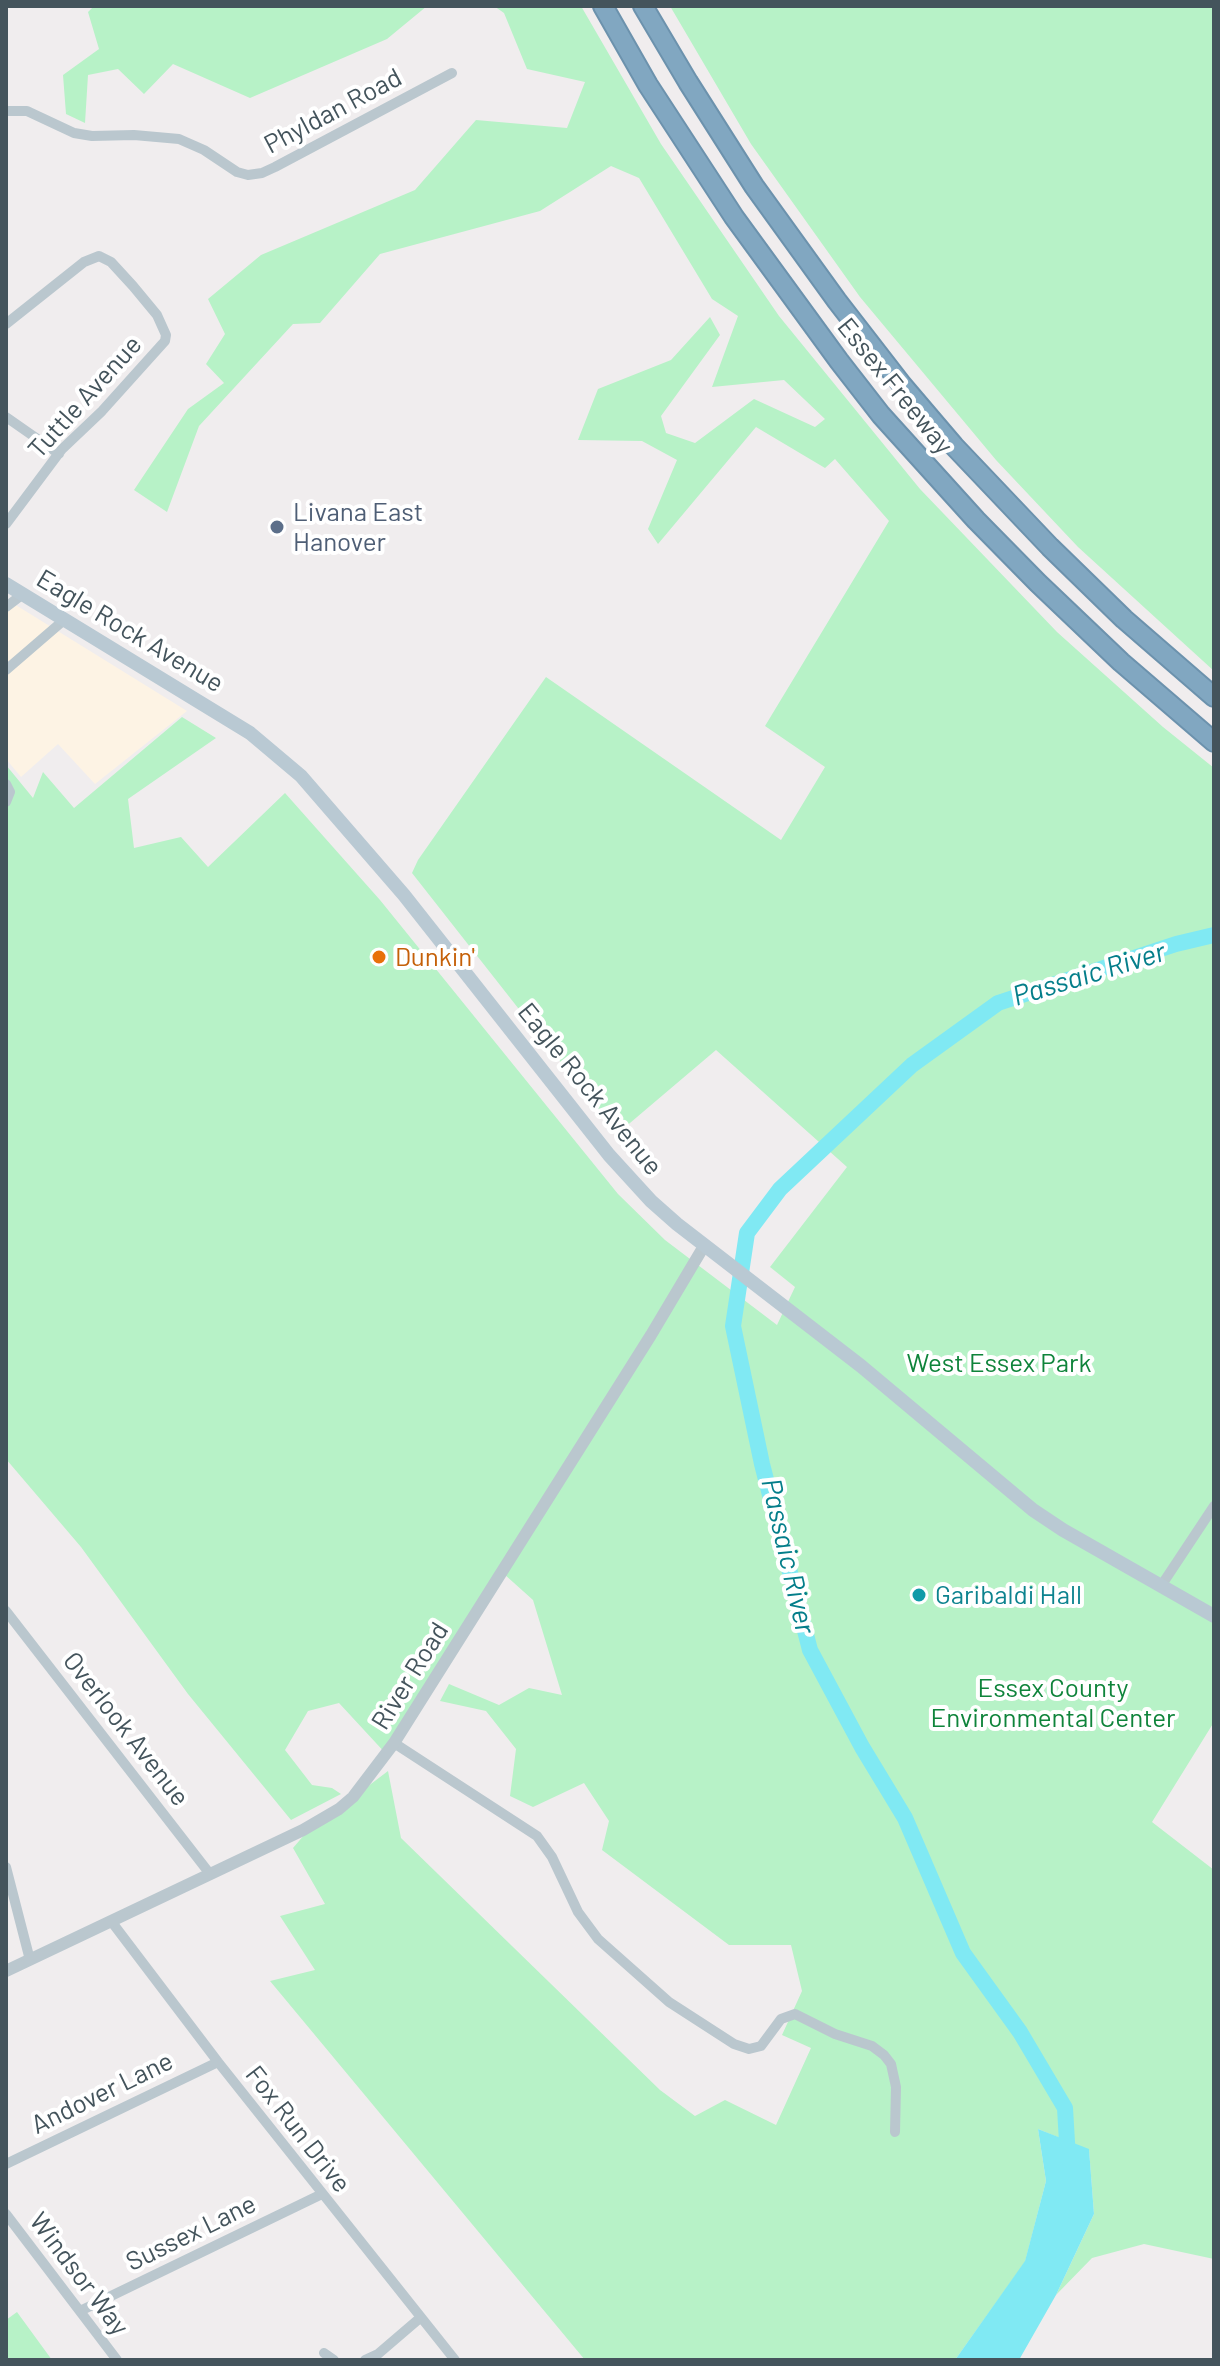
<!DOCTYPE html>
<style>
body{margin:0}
#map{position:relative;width:1220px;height:2366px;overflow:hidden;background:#f0edee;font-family:Barlow,sans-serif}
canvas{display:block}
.frame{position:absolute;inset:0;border:8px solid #44545c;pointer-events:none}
</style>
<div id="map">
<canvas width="1220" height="2366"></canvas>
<div class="frame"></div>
</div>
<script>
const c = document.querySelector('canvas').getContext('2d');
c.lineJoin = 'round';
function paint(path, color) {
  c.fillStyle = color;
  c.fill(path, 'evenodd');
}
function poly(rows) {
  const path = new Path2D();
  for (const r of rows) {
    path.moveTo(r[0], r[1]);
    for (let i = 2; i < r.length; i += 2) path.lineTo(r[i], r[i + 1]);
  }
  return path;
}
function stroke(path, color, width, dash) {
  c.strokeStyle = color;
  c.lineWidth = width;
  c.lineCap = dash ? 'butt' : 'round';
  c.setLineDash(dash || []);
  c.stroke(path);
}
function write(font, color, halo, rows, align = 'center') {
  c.font = font + ' Barlow,sans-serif';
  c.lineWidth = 8;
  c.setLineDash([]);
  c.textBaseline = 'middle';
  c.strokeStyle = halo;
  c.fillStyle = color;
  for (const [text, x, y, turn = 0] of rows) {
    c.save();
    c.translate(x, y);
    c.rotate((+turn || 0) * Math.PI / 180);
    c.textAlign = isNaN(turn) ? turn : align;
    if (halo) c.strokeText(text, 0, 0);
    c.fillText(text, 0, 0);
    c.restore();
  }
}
paint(poly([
 [6,599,187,711,95,784,58,744,21,777,6,759]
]), '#fdf3e4');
paint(poly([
 [94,6,427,6,387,39,250,98,173,64,144,94,118,69,88,75,85,123,66,114,63,75,99,49,88,12],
 [494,6,581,6,661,144,779,316,920,489,1057,632,1163,727,1214,768,1214,1722,1152,1822,1214,1870,1214,2259,1144,2244,1092,2258,1056,2295,1094,2214,1089,2150,1038,2129,1046,2181,1025,2262,955,2360,585,2360,270,1981,315,1970,280,1916,325,1904,293,1848,305,1834,388,1771,401,1838,660,2090,695,2116,725,2100,776,2125,811,2048,782,2035,802,1991,791,1945,729,1945,602,1850,609,1821,584,1783,533,1807,510,1796,516,1749,486,1711,440,1701,449,1684,499,1705,529,1688,562,1695,533,1600,504,1574,388,1756,339,1703,308,1711,285,1750,312,1785,332,1788,341,1794,291,1820,188,1694,81,1547,6,1459,6,765,33,798,43,772,74,808,182,717,216,738,128,799,134,848,181,837,208,867,285,793,380,900,618,1194,665,1240,777,1325,795,1287,770,1267,847,1167,716,1050,617,1134,412,873,418,860,546,677,781,840,825,767,765,726,889,521,835,459,825,468,756,427,658,544,648,529,677,460,642,441,578,440,598,389,671,360,710,317,720,335,661,416,666,433,695,443,754,399,815,427,825,419,784,380,712,387,738,316,712,299,639,178,611,166,540,211,380,254,320,323,293,324,199,426,167,512,134,490,188,409,224,383,206,364,225,334,208,299,261,255,415,190,476,120,567,128,585,82,527,69,504,13],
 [670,6,1214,6,1214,671,1078,547,996,460,860,297,751,144],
 [17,2312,52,2360,6,2360,6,2320]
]), '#b7f2c7');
paint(poly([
 [1038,2129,1089,2149,1094,2214,1056,2295,1019,2360,955,2360,1025,2261,1046,2181]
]), '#80e9f3');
stroke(poly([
 [1068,2159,1065,2108,1020,2032,963,1953,905,1818,862,1747,810,1650,762,1464,733,1326,747,1233,780,1189,912,1065,998,1003,1176,944,1214,935]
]), '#80e9f3', 16);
const motorway = poly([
 [603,6,648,85,734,217,839,361,881,415,976,520,1038,583,1121,662,1214,742],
 [643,6,688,82,754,186,837,301,902,385,954,446,1050,547,1124,619,1214,697]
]);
stroke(motorway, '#6c92ad', 22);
stroke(poly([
 [6,111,27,111,74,133,92,136,134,135,179,139,204,150,237,172,248,175,262,173,275,167,452,73],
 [6,324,84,262,99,256,111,262,133,286,157,315,166,335,165,341,102,411,62,449,6,524],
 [6,417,59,454],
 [6,607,23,594],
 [6,670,64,620],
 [6,784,10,792,6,802],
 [1161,1586,1214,1506],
 [6,1611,210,1874],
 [394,1743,537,1836,552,1857,578,1912,598,1939,669,2002,734,2044,749,2049,761,2046,781,2019,795,2014,835,2034,872,2046,884,2055,891,2064,896,2087,895,2132],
 [6,1867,30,1960],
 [111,1921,218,2062,455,2360],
 [6,2164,218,2062],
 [6,2214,117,2360],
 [80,2311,322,2194],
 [324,2353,334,2360],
 [365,2360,378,2354,420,2318]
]), '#bac7ce', 10);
stroke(poly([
 [6,1971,303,1830,339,1809,353,1797,394,1743,651,1335,704,1246]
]), '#bac7ce', 12);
stroke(poly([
 [6,584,250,733,301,776,404,895,609,1155,651,1201,677,1224,861,1366,1033,1510,1063,1530,1214,1616]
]), '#b9c9d3', 14);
stroke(motorway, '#81a7c1', 18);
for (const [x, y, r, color] of [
 [277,527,8,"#5c6f8a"],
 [379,957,8,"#e8710a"],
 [919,1595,8,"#0f9aa8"]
]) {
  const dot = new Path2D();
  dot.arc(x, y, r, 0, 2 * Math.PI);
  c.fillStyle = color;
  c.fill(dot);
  stroke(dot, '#fff', 3);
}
write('26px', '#44545c', '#fff', [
 ["Phyldan Road",333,111,-28],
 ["Essex Freeway",895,386,51],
 ["Tuttle Avenue",85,397,-48],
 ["Eagle Rock Avenue",130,631,31],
 ["Eagle Rock Avenue",590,1089,51],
 ["River Road",410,1676,-58],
 ["Overlook Avenue",126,1729,52],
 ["Andover Lane",102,2093,-26],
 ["Fox Run Drive",298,2129,52],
 ["Sussex Lane",191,2233,-26],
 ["Windsor Way",79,2274,53]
]);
write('26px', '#4e5e75', '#fff', [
 ["Livana East",293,512],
 ["Hanover",293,542]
], 'left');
write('26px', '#c56008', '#fff', [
 ["Dunkin'",395,957]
], 'left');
write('26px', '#0f843b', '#fff', [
 ["West Essex Park",999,1363],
 ["Essex County",1053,1688],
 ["Environmental Center",1053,1718]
]);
write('26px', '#0d838f', '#fff', [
 ["Garibaldi Hall",935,1595]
], 'left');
write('italic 28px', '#047e8a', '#fff', [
 ["Passaic River",1089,974,-17],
 ["Passaic River",788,1556,77]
]);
</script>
